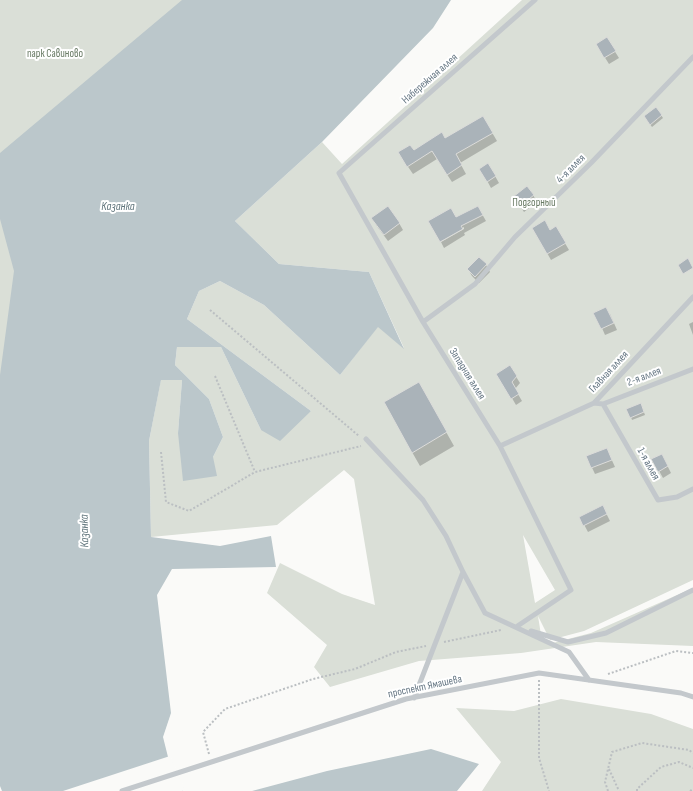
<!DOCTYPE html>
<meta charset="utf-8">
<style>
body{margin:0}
canvas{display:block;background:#fafaf8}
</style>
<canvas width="693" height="791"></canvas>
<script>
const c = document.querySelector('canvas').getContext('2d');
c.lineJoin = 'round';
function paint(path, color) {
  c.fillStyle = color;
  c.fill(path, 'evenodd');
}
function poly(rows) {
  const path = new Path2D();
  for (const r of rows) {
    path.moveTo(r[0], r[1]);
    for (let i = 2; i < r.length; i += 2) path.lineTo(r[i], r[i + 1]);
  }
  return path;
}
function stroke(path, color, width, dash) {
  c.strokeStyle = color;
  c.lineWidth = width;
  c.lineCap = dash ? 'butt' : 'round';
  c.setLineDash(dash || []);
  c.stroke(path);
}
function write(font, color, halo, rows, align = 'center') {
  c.font = font + ' "Sofia Sans Condensed",sans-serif';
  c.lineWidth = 4;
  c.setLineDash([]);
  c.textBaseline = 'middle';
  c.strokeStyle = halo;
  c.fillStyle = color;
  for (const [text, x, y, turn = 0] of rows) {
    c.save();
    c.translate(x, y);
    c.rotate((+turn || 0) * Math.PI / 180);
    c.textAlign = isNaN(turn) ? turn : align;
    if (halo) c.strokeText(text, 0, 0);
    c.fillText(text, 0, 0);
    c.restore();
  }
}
paint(poly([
 [0,0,183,0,0,437],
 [522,0,693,0,693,580,584,631,550,640,538,616,541,635,549,644,591,633,693,588,693,646,596,642,521,653,419,661,330,687,314,667,327,645,267,593,280,563,342,594,375,605,354,479,344,470,277,525,151,537,149,441,161,379,182,380,178,433,213,457,223,437,209,399,175,365,177,347,221,347,261,430,311,411,187,319,199,291,220,281,264,305,340,375,378,326,404,348,369,272,279,264,235,221,322,142,342,164],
 [523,535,555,590,535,603],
 [561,699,651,714,693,729,693,791,482,791,501,762,456,708,514,711]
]), '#dadfd7');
paint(poly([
 [182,0,451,0,433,28,322,142,235,221,279,264,369,272,404,349,378,327,340,375,264,305,220,281,199,291,187,319,311,411,280,441,261,430,221,347,177,347,175,365,209,399,223,437,213,457,217,476,183,481,178,433,182,380,161,380,149,441,151,537,220,546,271,536,276,567,172,569,157,595,171,713,163,737,169,761,183,791,2,791,0,786,0,375,14,271,0,219,0,153],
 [431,749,479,764,457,791,252,791,327,771]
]), '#bbc7cb');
paint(poly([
 [170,756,185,790,182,791,63,791]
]), '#fafaf8');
paint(poly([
 [607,39,619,58,609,64,597,45],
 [656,108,663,118,652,127,647,120],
 [483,117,497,141,460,163,466,174,452,182,437,159,413,174,404,161,414,151,445,139],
 [484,175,495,176,499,183,491,188],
 [533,195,537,202,524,212,514,197],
 [478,207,486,221,464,233,465,235,444,248,441,242,464,229,464,227,440,241,455,218],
 [399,223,403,230,388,241,376,225],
 [533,228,550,231,556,228,569,250,551,260],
 [486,265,490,272,479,283,472,276,468,269],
 [610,314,617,330,605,335,602,328],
 [693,322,693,335,689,324],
 [510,367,520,383,515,389,522,401,516,405,498,374],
 [419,384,454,446,420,466,412,452],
 [642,407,645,415,632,420,631,417],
 [662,455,671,473,663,478,653,460],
 [610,456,615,467,595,474,587,457],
 [606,513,610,521,588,532,580,517]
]), '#0003');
const building = poly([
 [607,37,616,51,604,58,596,44,607,37],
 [656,107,662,115,650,125,644,116,656,107],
 [483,116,493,133,456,154,462,165,447,175,432,151,407,167,398,152,410,145,414,150,442,132,445,138,483,116],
 [488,163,496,176,487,182,479,169,488,163],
 [527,186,534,195,520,206,513,197,527,186],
 [388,206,400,223,384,235,371,218,388,206],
 [478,206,483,215,461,226,463,229,440,242,428,221,451,208,456,217,478,206],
 [545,220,550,230,556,226,566,243,547,254,532,228,545,220],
 [479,257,487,264,475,277,467,269,479,257],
 [688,258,693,268,683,274,678,265,688,258],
 [606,307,614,323,601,329,593,313,606,307],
 [510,365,517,376,512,382,519,394,511,399,496,374,510,365],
 [419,382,447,432,412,453,384,402,419,382],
 [641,403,644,412,630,418,626,409,641,403],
 [607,448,612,460,591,468,586,456,607,448],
 [662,454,668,466,658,472,651,459,662,454],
 [603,505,607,514,583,526,579,517,603,505]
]);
paint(building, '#aab3b9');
stroke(building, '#dcdcda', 1);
stroke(poly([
 [210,310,359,436],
 [215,376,255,472],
 [161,452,166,502,189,511,255,472,361,446],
 [444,642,501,630],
 [608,674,676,651,693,653],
 [539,680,539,758,549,791],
 [209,754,203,732,225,709,313,679,355,669,396,652,426,646],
 [609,769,619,791],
 [608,791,605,782,612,752,642,743,689,750,693,753],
 [637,791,637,789,661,767,679,762,693,768],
 [690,791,693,789]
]), '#bbbfc2', 2, [2, 2]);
stroke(poly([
 [423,322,475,284,515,237,591,163,693,57],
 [594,403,603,404,693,369],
 [603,404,658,500,677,497,693,489],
 [366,439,423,500,446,536,463,572,485,613,569,652,589,680],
 [500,446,594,403,693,297],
 [516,627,571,590,500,446,423,322,339,173,535,0],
 [531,631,568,642,606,633,693,590],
 [414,698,463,572],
 [122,791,406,699,539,673,681,693,693,697]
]), '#c3c8cc', 5);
write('11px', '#687a64', '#fff', [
 ["парк Савиново",55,54],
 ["Подгорный",534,203]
]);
write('11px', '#657683', '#fff', [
 ["Набережная аллея",430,79,-41],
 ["4-я аллея",571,169,-45],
 ["Главная аллея",609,372,-47],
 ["Западная аллея",467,374,58],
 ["2-я аллея",644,377,-21],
 ["1-я аллея",648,464,61],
 ["проспект Ямашева",425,687,-12]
]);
write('italic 12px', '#60757c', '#fff', [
 ["Казанка",118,207],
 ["Казанка",85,531,-91]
]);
</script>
